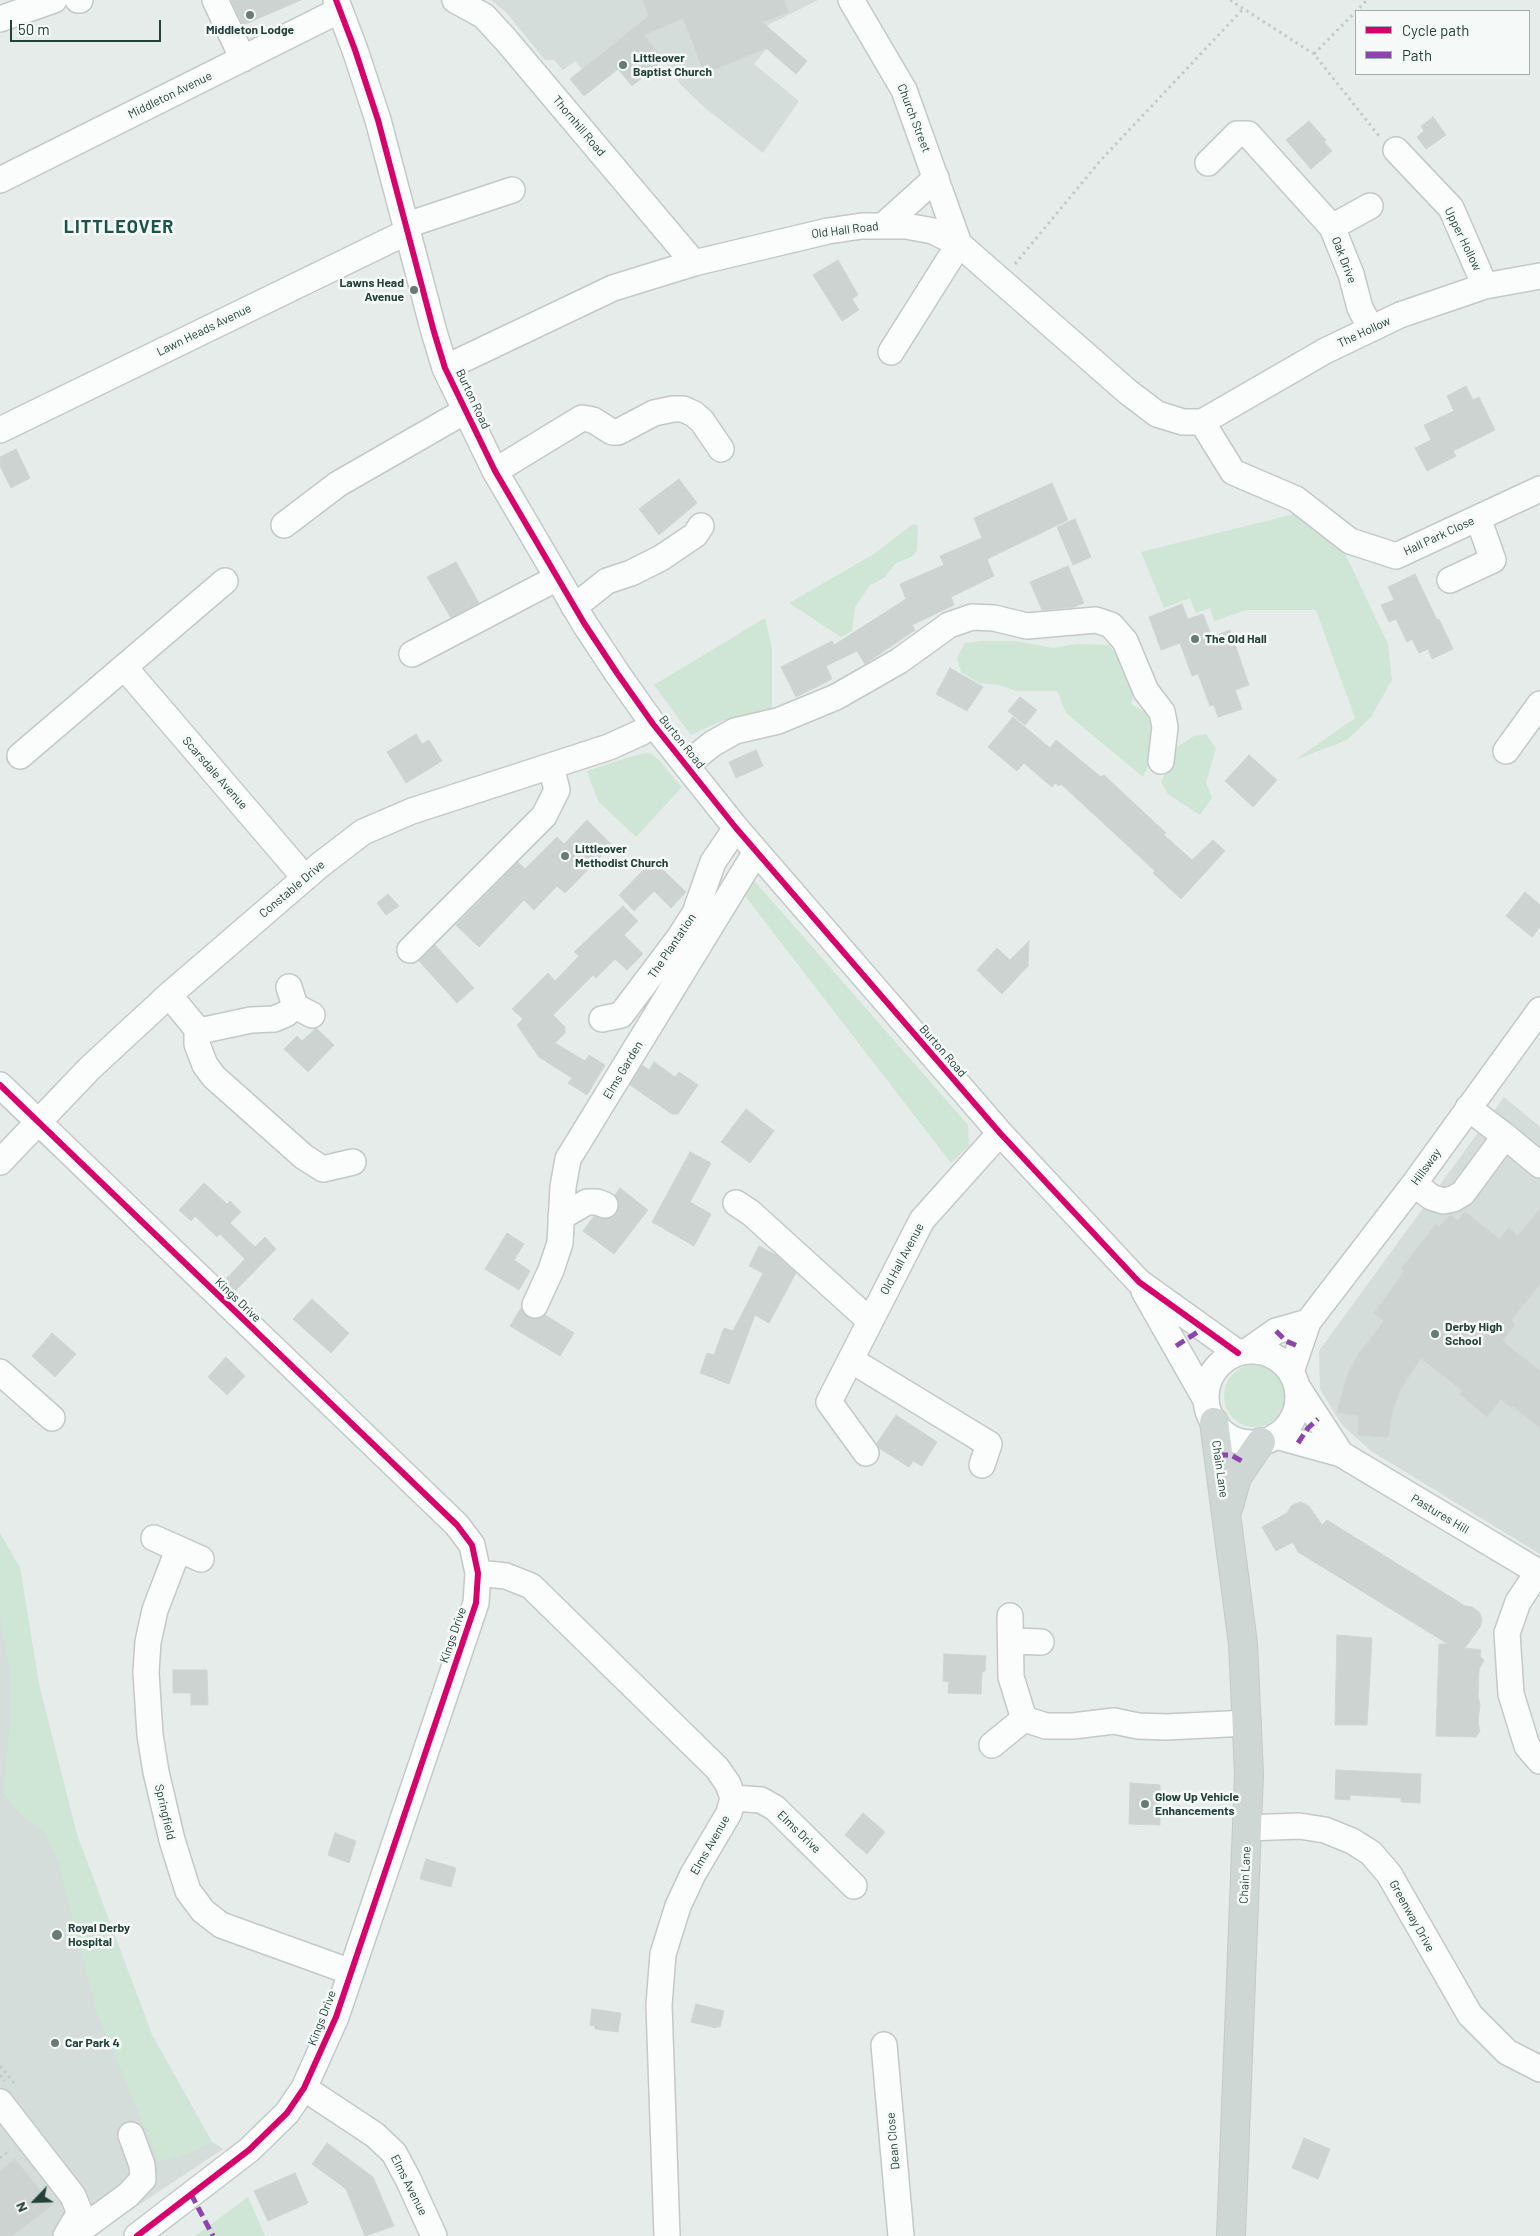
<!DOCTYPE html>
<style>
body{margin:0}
#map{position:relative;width:1540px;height:2236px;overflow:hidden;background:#e6ece9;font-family:Barlow,sans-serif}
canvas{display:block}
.legend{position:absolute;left:1355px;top:10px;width:175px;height:65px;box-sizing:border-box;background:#f5faf8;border:1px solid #a1b0ac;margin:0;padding:6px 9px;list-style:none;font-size:15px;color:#234039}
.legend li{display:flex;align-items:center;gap:10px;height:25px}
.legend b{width:25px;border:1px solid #a1b0ac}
.north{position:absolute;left:10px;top:2176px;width:50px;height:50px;-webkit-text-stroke:4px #f5faf8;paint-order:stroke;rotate:246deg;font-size:14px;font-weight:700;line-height:20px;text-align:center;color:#234039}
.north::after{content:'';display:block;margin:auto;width:18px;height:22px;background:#234039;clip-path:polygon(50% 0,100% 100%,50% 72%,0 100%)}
.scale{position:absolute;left:10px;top:20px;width:151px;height:22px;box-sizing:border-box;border:2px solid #234039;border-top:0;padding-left:6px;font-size:15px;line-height:18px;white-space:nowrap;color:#234039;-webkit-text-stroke:4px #f5faf8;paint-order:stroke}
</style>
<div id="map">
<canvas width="1540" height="2236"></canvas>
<ul class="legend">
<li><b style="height:6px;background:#d6006c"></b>Cycle path</li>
<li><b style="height:6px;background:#8e44ad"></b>Path</li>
</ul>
<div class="north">N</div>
<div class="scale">50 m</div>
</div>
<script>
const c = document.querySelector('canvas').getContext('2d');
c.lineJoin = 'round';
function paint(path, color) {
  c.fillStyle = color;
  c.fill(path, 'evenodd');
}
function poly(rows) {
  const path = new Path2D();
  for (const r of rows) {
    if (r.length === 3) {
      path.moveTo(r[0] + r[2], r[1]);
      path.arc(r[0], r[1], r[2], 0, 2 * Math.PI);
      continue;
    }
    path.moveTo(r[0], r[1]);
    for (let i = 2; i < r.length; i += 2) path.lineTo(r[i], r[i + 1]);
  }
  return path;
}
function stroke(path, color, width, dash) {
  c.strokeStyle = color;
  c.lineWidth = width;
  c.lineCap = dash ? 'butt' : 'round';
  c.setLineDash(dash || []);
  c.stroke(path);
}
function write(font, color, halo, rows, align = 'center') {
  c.font = font + ' Barlow,sans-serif';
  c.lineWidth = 5;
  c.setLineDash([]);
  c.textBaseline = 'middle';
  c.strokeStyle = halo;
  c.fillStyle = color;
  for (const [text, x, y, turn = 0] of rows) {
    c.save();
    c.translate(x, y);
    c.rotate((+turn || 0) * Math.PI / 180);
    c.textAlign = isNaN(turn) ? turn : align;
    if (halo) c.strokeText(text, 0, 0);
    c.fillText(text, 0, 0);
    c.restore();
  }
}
paint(poly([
 [491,0,818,0,754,32,769,46,754,64,799,101,763,153,705,108,680,84,664,60,637,26,582,69,575,61,563,70,554,60,545,60,506,12],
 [1504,1097,1540,1127,1540,1554,1371,1451,1342,1425,1320,1389,1319,1351],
 [0,1533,20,1568,39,1685,77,1835,152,2035,212,2142,223,2149,92,2236,0,2236]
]), '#d4ddd9');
paint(poly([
 [1302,512,1340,543,1388,644,1392,680,1371,717,1347,740,1295,760,1355,718,1316,610,1246,610,1214,621,1210,608,1196,613,1190,598,1164,608,1141,552],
 [913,524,918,526,917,551,911,557,896,563,884,578,870,585,855,607,852,631,841,637,789,603,874,554],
 [765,618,772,648,772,710,758,717,743,716,722,721,691,735,654,685],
 [981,641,1015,641,1053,648,1077,644,1109,645,1126,670,1134,692,1131,704,1147,713,1152,732,1153,755,1143,777,1066,713,1057,691,1016,691,999,685,979,683,961,672,957,658,965,643],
 [1206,734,1216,749,1206,782,1212,798,1200,815,1168,794,1161,782,1177,747,1194,736],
 [650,753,659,760,682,787,636,837,598,801,587,771,639,754],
 [751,877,968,1125,969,1146,951,1163,745,896],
 [1255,1396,31],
 [0,1533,20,1568,39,1685,77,1835,152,2035,212,2143,186,2154,159,2162,97,2013,58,1862,45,1833,19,1813,3,1793,11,1713,10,1674,0,1617],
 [248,2197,265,2236,195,2236]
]), '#cfe5d6');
const building = poly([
 [231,0,301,0,243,25,231,0],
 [643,0,784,0,788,12,762,22,807,61,796,74,766,48,710,71,704,71,683,18,644,35,664,60,632,86,618,69,584,96,570,79,649,16,643,0],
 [1433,117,1446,135,1426,149,1417,137,1424,131,1421,126,1433,117],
 [1309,121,1326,140,1324,142,1332,151,1311,169,1286,140,1309,121],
 [838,260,858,295,852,299,859,310,842,321,813,275,838,260],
 [1466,386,1473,400,1479,397,1495,430,1453,451,1456,456,1427,471,1415,448,1431,440,1424,425,1454,411,1447,396,1466,386],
 [16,449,30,478,11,488,0,466,0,457,16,449],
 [679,479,697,503,659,535,639,509,679,479],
 [1052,483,1068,520,987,559,994,576,951,597,954,605,912,625,915,630,865,664,857,651,826,666,832,679,796,697,781,667,832,641,834,645,906,599,900,584,944,565,940,556,982,538,974,518,1052,483],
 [1075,519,1091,557,1073,565,1057,527,1075,519],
 [456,562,479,603,451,618,427,577,456,562],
 [1068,566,1084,603,1074,607,1042,610,1030,582,1068,566],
 [1415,574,1437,620,1439,619,1453,649,1432,659,1428,649,1419,653,1412,639,1407,642,1396,619,1389,622,1381,605,1394,600,1388,587,1415,574],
 [1182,604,1188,619,1203,614,1212,637,1230,630,1249,685,1235,690,1242,709,1218,717,1214,705,1210,706,1198,674,1192,676,1180,643,1161,650,1149,617,1182,604],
 [950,668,983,687,967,711,936,694,950,668],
 [1020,697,1037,710,1025,725,1008,711,1020,697],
 [1013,717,1050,748,1056,740,1101,777,1104,775,1166,833,1164,835,1192,860,1213,840,1225,851,1181,899,1153,873,1155,871,1061,784,1059,786,1055,783,1052,787,1024,763,1017,771,988,747,1013,717],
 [416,734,422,744,429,740,442,761,406,783,387,752,416,734],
 [756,750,763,766,736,778,729,762,756,750],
 [1249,755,1277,780,1253,807,1225,781,1249,755],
 [587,820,612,845,565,893,557,886,534,910,524,900,479,947,456,925,518,862,525,869,557,837,564,844,587,820],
 [653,860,686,892,671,908,654,891,634,911,619,895,653,860],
 [1525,892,1540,905,1540,927,1532,937,1506,916,1525,892],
 [388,894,399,906,386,915,377,903,388,894],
 [623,906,638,921,624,935,643,954,627,970,615,959,596,978,593,975,553,1015,565,1027,565,1033,555,1043,585,1061,589,1055,605,1065,587,1095,568,1083,572,1078,539,1057,517,1025,523,1019,512,1009,548,973,555,981,579,956,574,952,623,906],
 [1029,941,1028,966,1002,994,977,970,997,948,1010,960,1029,941],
 [435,945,474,988,457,1003,419,961,435,945],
 [316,1028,334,1045,308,1072,284,1049,297,1036,302,1041,316,1028],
 [654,1062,675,1077,679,1072,698,1085,678,1114,672,1114,630,1085,642,1065,649,1070,654,1062],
 [746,1109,774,1131,750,1163,721,1142,746,1109],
 [690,1152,711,1163,690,1202,711,1214,694,1246,652,1222,690,1152],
 [204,1183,227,1204,230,1201,241,1212,230,1223,255,1247,265,1237,276,1249,235,1291,224,1281,245,1259,220,1234,217,1237,195,1216,191,1221,179,1210,204,1183],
 [620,1188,648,1210,614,1254,583,1231,594,1216,607,1219,614,1216,619,1203,615,1195,620,1188],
 [1540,1209,1540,1284,1511,1320,1515,1324,1502,1341,1540,1371,1540,1428,1513,1406,1511,1408,1501,1399,1487,1417,1460,1394,1463,1391,1421,1358,1401,1388,1392,1412,1388,1437,1358,1435,1359,1416,1337,1412,1348,1373,1361,1351,1384,1321,1374,1313,1405,1271,1401,1269,1436,1224,1439,1227,1450,1215,1458,1221,1465,1212,1499,1239,1509,1228,1518,1236,1540,1209],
 [507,1233,524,1244,514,1260,530,1271,519,1290,485,1269,507,1233],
 [759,1246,776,1255,796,1273,769,1323,755,1315,729,1384,700,1373,707,1353,714,1355,724,1328,733,1331,763,1273,749,1266,759,1246],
 [312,1299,349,1333,331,1353,293,1319,312,1299],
 [521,1308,529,1318,537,1319,545,1315,574,1333,560,1356,510,1326,521,1308],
 [52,1333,76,1354,55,1377,32,1356,52,1333],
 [226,1357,245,1376,227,1395,208,1377,226,1357],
 [896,1415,937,1442,922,1466,913,1461,909,1467,879,1448,877,1443,896,1415],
 [1301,1502,1309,1506,1322,1525,1327,1520,1465,1606,1472,1607,1479,1612,1482,1619,1480,1627,1465,1648,1481,1650,1480,1656,1484,1660,1479,1669,1478,1697,1480,1704,1478,1722,1480,1731,1476,1737,1436,1736,1439,1644,1448,1644,1298,1552,1293,1542,1276,1551,1262,1527,1287,1513,1292,1505,1301,1502],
 [1337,1635,1372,1638,1367,1725,1335,1725,1337,1635],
 [944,1654,986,1656,985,1671,982,1672,981,1694,948,1693,949,1682,943,1681,944,1654],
 [173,1670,207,1670,208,1705,191,1705,191,1693,173,1693,173,1670],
 [1336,1770,1421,1774,1420,1803,1401,1802,1401,1798,1350,1795,1350,1800,1335,1799,1336,1770],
 [1130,1783,1160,1785,1160,1825,1129,1824,1130,1783],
 [863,1813,885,1832,867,1854,845,1835,863,1813],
 [335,1833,356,1841,349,1863,328,1855,335,1833],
 [426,1859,456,1868,451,1887,420,1879,426,1859],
 [696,2004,724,2011,720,2027,717,2026,716,2028,691,2022,696,2004],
 [592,2009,621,2013,618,2032,595,2029,595,2026,590,2025,592,2009],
 [1304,2138,1330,2149,1318,2179,1292,2168,1304,2138],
 [327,2143,373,2177,394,2226,365,2236,346,2189,312,2164,327,2143],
 [15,2159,52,2205,12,2236,0,2236,0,2171,15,2159],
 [295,2173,308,2203,268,2221,254,2191,295,2173]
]);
paint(building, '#cdd3d1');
stroke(building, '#cfd5d2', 1);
const minor = poly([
 [78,0,80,0],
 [215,0,243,59],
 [336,0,355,50,378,120,434,332,445,368,495,471,584,623,617,673,653,724,736,828,1000,1133,1139,1282,1238,1353],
 [455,0,484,16,506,40,694,263],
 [851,0,904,90,959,244,891,352],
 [0,19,54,0],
 [1396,150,1451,208,1485,286],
 [1208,163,1237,134,1248,134,1332,227,1351,274,1360,308,1371,329],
 [0,180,340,10],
 [407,225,512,190],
 [884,225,936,178],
 [1332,227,1370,206],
 [445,368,613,288,694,263,828,231,862,226,906,226,933,231,959,244,1128,392,1157,414,1183,422,1202,422,1325,351,1400,315,1485,286,1540,276],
 [1202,422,1233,472,1296,499,1350,541,1396,556,1540,489],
 [0,430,409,231],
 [495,471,582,418,593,420,612,432,618,432,654,413,673,409,683,409,694,414,702,421,721,449],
 [284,525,338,484,465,411],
 [1450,580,1493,560,1478,518],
 [574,607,607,581,631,573,661,558,695,535,701,526],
 [412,654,557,578],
 [125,668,305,878],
 [1506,751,1540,704],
 [20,756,225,581],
 [686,765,712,744,735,731,778,721,836,697,899,661,949,625,972,617,994,618,1027,626,1096,620,1111,625,1125,641,1146,691,1162,712,1165,727,1161,761],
 [410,950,544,816,557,790,551,766],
 [289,987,295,1006,312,1015],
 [169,995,197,1029,204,1030,251,1020,274,1019,286,1014,295,1006],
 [602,1019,621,1015,679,938,695,913,713,862,736,828],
 [197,1029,197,1044,205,1065,214,1077,304,1157,323,1169,353,1162],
 [0,1085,457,1525,472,1545,478,1573,476,1603,336,2017,304,2088,287,2113,249,2150,137,2236],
 [1505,1136,1540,1165],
 [0,1162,90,1068,169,995,320,865,363,832,412,811,609,747,642,732,653,724],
 [1414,1184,1431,1197,1443,1201,1453,1199,1463,1193,1505,1136,1468,1108],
 [736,1203,751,1213,870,1321],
 [561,1217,587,1202,597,1202,605,1205],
 [1144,1291,1206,1400],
 [535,1305,551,1270,560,1243,563,1187,568,1159,756,852],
 [1249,1350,1276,1331,1308,1322],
 [1252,1397,46],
 [851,1360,989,1444,982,1465],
 [0,1372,52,1418],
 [1291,1372,1308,1322,1414,1184,1540,1010],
 [1298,1388,1341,1454],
 [1276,1436,1341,1454,1540,1573],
 [866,1453,829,1402,922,1220,1000,1133],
 [154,1538,201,1559],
 [178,1550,155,1610,148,1642,146,1672,150,1735,156,1772,172,1840,188,1891,203,1911,221,1925,351,1972],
 [1538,1572,1518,1602,1507,1633,1511,1694,1527,1746,1540,1761],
 [478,1573,506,1576,531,1586,717,1768,728,1784,733,1798,729,1813,693,1874,678,1906,663,1954,659,2005,667,2236],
 [1010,1616,1011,1677,1024,1719,1046,1726,1073,1726,1114,1721,1138,1726,1166,1727,1248,1723],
 [1012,1641,1041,1642],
 [992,1745,1024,1719],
 [733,1798,761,1800,775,1808,854,1886],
 [1247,1828,1299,1826,1325,1830,1352,1841,1371,1853,1389,1874,1470,2015,1507,2052,1540,2069],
 [884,2045,901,2236],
 [304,2088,375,2135,394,2153,408,2179,434,2236],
 [0,2102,73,2196,79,2211,78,2216,66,2236],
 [72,2236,128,2195,143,2179,142,2165,131,2135]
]);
const major = poly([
 [1214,1422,1243,1644,1249,1774,1231,2236],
 [1229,1506,1237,1477,1261,1442]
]);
stroke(minor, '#c3c9c6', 28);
stroke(major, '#c2cac8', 30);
stroke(poly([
 [1230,0,1314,54,1379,136],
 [1314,54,1367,0],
 [1015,264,1100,161,1243,9],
 [0,2066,14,2083],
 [0,2075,5,2081],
 [0,2158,10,2150]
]), '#c2cbc9', 3, [2.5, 4]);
stroke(minor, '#fbfcfc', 25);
stroke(major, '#cfd7d5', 28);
stroke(poly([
 [1276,1331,1286,1341,1300,1347],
 [1176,1346,1202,1329],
 [1298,1443,1308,1428,1318,1419],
 [1218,1455,1231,1455,1245,1463],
 [191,2194,213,2236]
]), '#8e44ad', 5, [10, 5]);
stroke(poly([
 [336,0,355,50,378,120,434,332,445,368,495,471,584,623,617,673,653,724,736,828,1000,1133,1139,1282,1238,1353],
 [0,1085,457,1525,472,1545,478,1573,476,1603,336,2017,304,2088,287,2113,249,2150,137,2236]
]), '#d6006c', 6);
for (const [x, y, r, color] of [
 [250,15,5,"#677c77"],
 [623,65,5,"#677c77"],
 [414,290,5,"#677c77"],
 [1195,639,5,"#677c77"],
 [565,856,5,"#677c77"],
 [1435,1334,5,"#677c77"],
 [1145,1804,5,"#677c77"],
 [57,1935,6,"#677c77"],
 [55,2043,5,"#677c77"]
]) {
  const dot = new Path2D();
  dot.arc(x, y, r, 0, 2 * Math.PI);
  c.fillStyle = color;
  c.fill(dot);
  stroke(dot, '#f5faf8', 2);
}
write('bold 12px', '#234039', '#f5faf8', [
 ["Middleton Lodge",250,30,"center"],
 ["Littleover",633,58],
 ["Baptist Church",633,72],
 ["Lawns Head",404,283,"right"],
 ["Avenue",404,297,"right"],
 ["The Old Hall",1205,639],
 ["Littleover",575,849],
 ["Methodist Church",575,863],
 ["Derby High",1445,1327],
 ["School",1445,1341],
 ["Glow Up Vehicle",1155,1797],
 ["Enhancements",1155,1811],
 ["Royal Derby",68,1928],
 ["Hospital",68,1942],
 ["Car Park 4",65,2043]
], 'left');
write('12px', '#234039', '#f5faf8', [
 ["Middleton Avenue",170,95,-26],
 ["Church Street",914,118,69],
 ["Thornhill Road",579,126,50],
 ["Old Hall Road",845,230,-7],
 ["Upper Hollow",1463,239,64],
 ["Oak Drive",1344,260,69],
 ["Lawn Heads Avenue",204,330,-26],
 ["The Hollow",1364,332,-25],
 ["Burton Road",473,399,65],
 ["Hall Park Close",1439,536,-25],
 ["Burton Road",682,742,51],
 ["Scarsdale Avenue",215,773,49],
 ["Constable Drive",292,889,-40],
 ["The Plantation",672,946,-56],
 ["Burton Road",943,1051,49],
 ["Elms Garden",623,1070,-59],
 ["Hillsway",1426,1167,-54],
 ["Old Hall Avenue",902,1259,-62],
 ["Kings Drive",238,1300,44],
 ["Chain Lane",1220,1469,82],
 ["Pastures Hill",1440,1514,31],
 ["Kings Drive",453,1635,-71],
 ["Springfield",165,1812,77],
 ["Elms Drive",799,1832,44],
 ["Elms Avenue",710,1845,-60],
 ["Chain Lane",1245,1875,-87],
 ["Greenway Drive",1412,1916,61],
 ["Kings Drive",322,2018,-69],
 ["Dean Close",893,2141,-95],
 ["Elms Avenue",409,2185,63]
]);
c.letterSpacing = '1px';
write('bold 18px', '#1e5347', '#f5faf8', [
 ["LITTLEOVER",119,227]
]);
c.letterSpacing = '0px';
</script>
